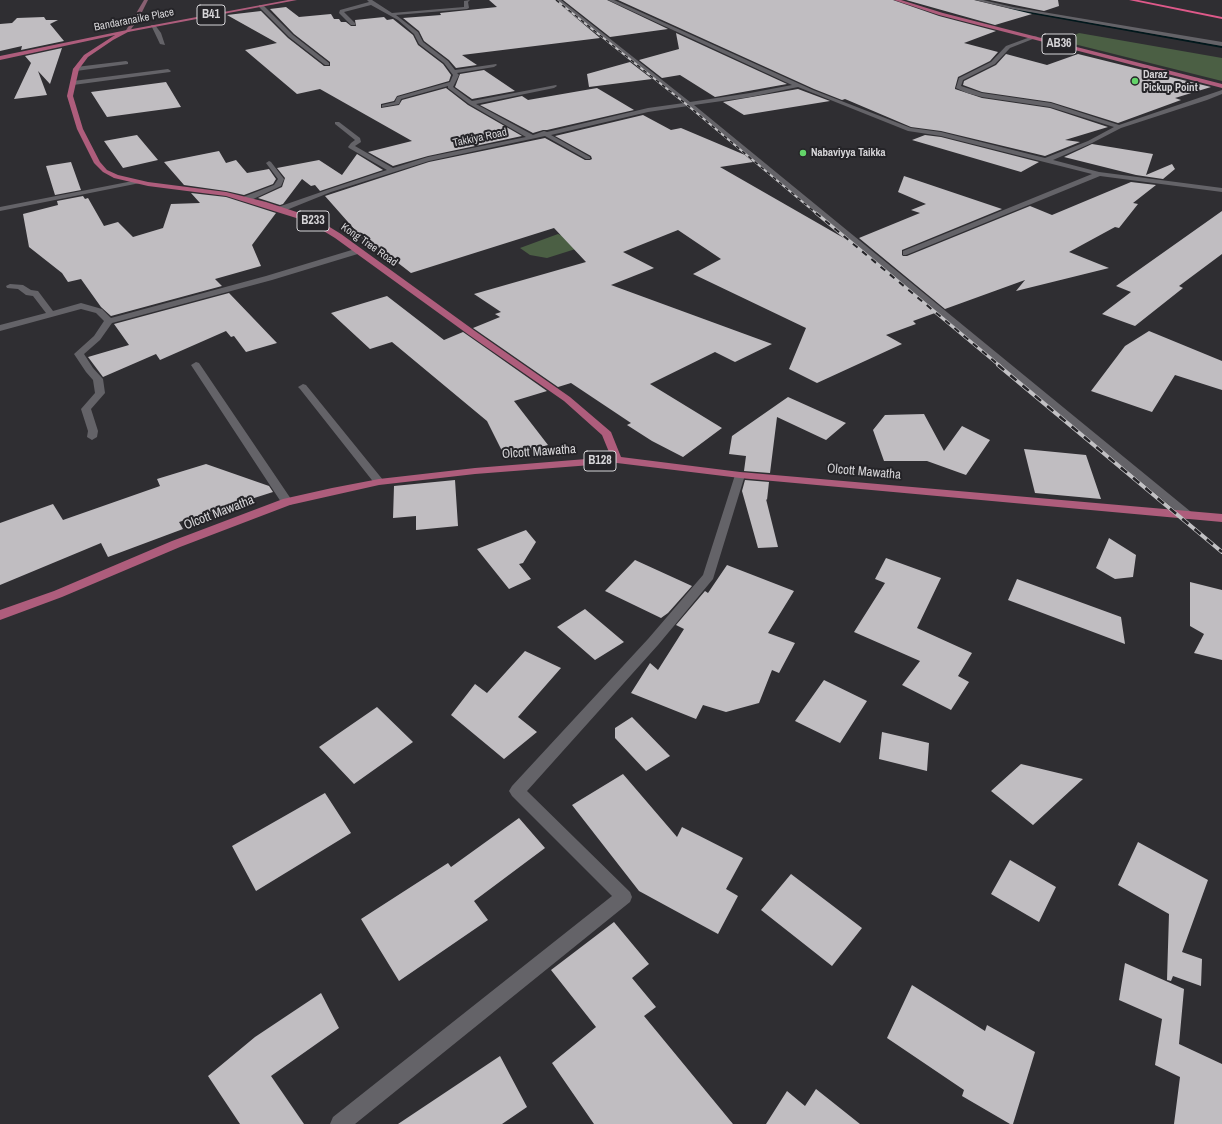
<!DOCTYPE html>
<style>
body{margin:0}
canvas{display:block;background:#2f2e32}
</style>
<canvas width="1222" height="1124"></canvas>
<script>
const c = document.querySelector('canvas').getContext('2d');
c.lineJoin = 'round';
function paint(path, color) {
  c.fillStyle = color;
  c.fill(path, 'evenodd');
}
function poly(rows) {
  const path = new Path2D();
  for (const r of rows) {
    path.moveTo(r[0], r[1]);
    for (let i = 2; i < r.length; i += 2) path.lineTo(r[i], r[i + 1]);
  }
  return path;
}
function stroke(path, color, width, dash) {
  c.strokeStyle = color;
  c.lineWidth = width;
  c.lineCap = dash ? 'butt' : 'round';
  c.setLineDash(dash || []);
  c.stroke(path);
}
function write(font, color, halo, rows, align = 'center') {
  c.font = font + ' "Archivo Narrow",sans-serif';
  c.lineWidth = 4;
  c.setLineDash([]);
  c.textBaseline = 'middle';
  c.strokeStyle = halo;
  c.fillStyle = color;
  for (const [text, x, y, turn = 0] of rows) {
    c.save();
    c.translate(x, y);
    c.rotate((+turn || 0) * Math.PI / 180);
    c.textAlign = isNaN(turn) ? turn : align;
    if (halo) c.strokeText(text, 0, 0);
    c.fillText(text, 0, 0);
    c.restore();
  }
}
paint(poly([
 [1079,33,1222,58,1222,81,1062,41],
 [558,234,585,246,547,258,530,255,520,248]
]), '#4b5f44');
paint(poly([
 [1009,8,1222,46,1222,48,1010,10,1009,8]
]), '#00171b');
paint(poly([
 [489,0,555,0,600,38,462,55,477,65,456,68,449,60,424,41,419,31,403,18,441,15,440,13,497,7],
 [563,0,607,0,668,29,610,37],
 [618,0,893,0,939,16,996,31,964,43,998,52,990,61,958,77,955,88,955,89,982,98,1050,108,1108,127,1065,140,1080,142,1045,156,941,131,911,127,845,99,842,100,814,89],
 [906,0,974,0,1032,14,995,25],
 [990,0,1058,0,1059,6,1044,11],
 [286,7,299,17,331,14,334,19,339,19,341,22,346,22,351,26,356,26,355,20,384,17,387,20,393,19,413,35,418,45,443,64,451,75,449,81,397,96,394,101,381,104,381,108,399,105,402,100,446,88,468,105,522,136,428,156,393,166,368,152,412,141,320,89,297,94,245,50,277,43,227,15,261,11,288,38,324,66,330,66,330,62,294,34,270,9],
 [44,17,46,20,58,20,50,24,64,41,21,50,22,46,0,51,0,24,12,23,17,18],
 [676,33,787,84,715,97,680,75,662,78,639,60,679,49],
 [62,48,50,84,38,71,47,95,14,99,31,63,25,56],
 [1006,54,1047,65,1078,54,1211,87,1175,98,1181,100,1118,123,1051,102,982,92,963,85,964,81,996,65],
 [630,62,652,79,589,87,587,74],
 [484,70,515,91,472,99,455,87,460,74],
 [166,82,181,107,107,117,91,92],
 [597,88,634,110,547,130,543,130,533,133,480,105,522,96,528,100],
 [798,89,830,101,744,115,723,102],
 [643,115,671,130,681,128,745,155,753,162,720,167,849,241,935,313,913,321,916,324,886,335,902,344,817,383,789,369,806,328,693,274,721,259,678,230,623,252,654,268,611,285,772,344,735,362,715,352,650,384,722,428,683,457,652,441,627,425,631,423,571,383,558,387,473,328,500,317,495,314,501,312,474,294,586,262,554,228,411,273,366,238,363,239,325,196,429,162,545,138,585,160,590,160,592,159,591,156,555,136],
 [137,135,158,160,123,168,104,141],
 [925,135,941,137,1039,162,1021,172,912,140],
 [1092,144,1153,154,1146,175,1172,164,1175,169,1163,179,1136,175,1064,157],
 [219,151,226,163,236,160,247,173,269,169,276,179,273,184,244,195,226,191,184,185,164,162],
 [357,154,383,170,320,191,315,185,311,186,302,179,283,204,280,205,258,198,282,187,285,178,277,168,319,160,342,175],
 [71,162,81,190,55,195,46,166],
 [904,176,1002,209,902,250,902,255,903,256,907,256,1030,206,1052,215,1131,182,1156,185,1133,203,1138,204,1119,228,1115,227,1069,252,1109,268,1016,291,1025,280,945,309,859,238,920,213,911,210,926,204,898,192],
 [191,193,226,197,276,213,252,245,261,266,215,279,222,286,111,316,101,307,81,279,68,282,62,273,29,247,23,214,58,205,57,201,83,196,85,199,88,198,104,226,118,222,133,237,163,228,171,204,200,203],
 [1222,211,1222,254,1179,286,1183,288,1135,326,1102,314,1131,292,1116,286],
 [229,293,277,343,246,352,234,336,231,337,226,331,160,360,156,354,103,377,88,357,129,345,114,324],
 [387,296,444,340,463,332,547,391,514,401,548,445,505,457,487,421,392,342,370,349,331,313],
 [1149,331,1222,361,1222,390,1175,375,1152,412,1091,391,1125,346],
 [788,397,846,423,826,440,777,417,770,473,744,471,746,456,729,454,732,436],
 [924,414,944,451,962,426,990,440,966,475,927,461,884,461,873,430,885,415],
 [1024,449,1086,455,1101,499,1035,493],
 [206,464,269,486,273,492,179,522,183,529,108,557,101,543,0,585,0,523,53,504,63,520,160,486,157,479],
 [455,480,458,526,416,530,416,516,393,518,394,486],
 [745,480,769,482,767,500,766,499,778,547,758,548,742,491],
 [526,530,536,542,523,563,519,564,531,579,509,589,477,549],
 [1109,538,1136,555,1133,577,1115,579,1096,568],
 [886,558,941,578,917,628,972,653,958,676,969,682,951,710,902,685,920,661,854,632,885,583,875,579],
 [635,560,692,586,668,613,661,618,605,591],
 [727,565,794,591,768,633,795,643,779,673,772,670,759,703,726,712,703,705,696,719,631,693,650,663,658,670,684,629,676,625,705,591,708,593],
 [1017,579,1121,617,1125,644,1008,600],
 [1190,582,1222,590,1222,660,1194,653,1204,634,1190,626],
 [585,609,624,642,595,660,557,627],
 [525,651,561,668,518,717,537,732,504,759,451,715,475,684,487,693],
 [824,680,867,701,840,743,795,721],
 [377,707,413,742,354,784,319,747],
 [632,717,670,756,646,771,615,738,615,728],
 [882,732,929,743,927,771,879,759],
 [1021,764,1083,779,1033,825,991,791],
 [623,774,677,837,682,827,743,858,726,889,738,896,718,934,639,891,572,805],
 [325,793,351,833,256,891,232,846],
 [519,818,545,848,474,901,488,920,399,981,361,919,448,863,451,867],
 [1138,842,1208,880,1182,952,1202,959,1201,986,1173,976,1171,981,1167,980,1169,914,1118,885],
 [1010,860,1056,887,1039,922,991,894],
 [791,874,862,928,832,966,761,910],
 [614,922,649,964,632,978,656,1007,644,1016,733,1124,594,1124,552,1063,596,1027,551,970],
 [1125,963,1184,989,1179,1044,1222,1064,1222,1124,1174,1124,1180,1077,1155,1065,1162,1019,1119,1000],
 [912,985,985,1031,987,1025,1035,1052,1013,1124,1010,1124,962,1096,964,1090,887,1038],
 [321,993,339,1028,271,1076,304,1124,240,1124,208,1076,255,1037],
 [500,1056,527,1107,502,1124,398,1124],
 [816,1089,860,1124,766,1124,787,1091,805,1106]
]), '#c0bdc1');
paint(poly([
 [367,0,372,0,392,13,464,7,464,1,470,0,468,2,469,8,467,9,396,15,418,32,423,42,448,61,455,70,496,64,497,65,494,67,457,73,459,75,453,87,472,101,556,85,557,86,554,88,476,104,533,135,544,131,547,132,648,108,684,103,556,0,561,0,690,102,750,93,792,85,608,0,614,0,813,90,911,128,941,132,1045,158,1088,141,1114,127,1050,107,982,97,967,93,956,88,959,78,991,62,1006,46,1033,36,1038,37,1010,48,995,64,963,80,961,86,982,93,1051,103,1119,125,1222,90,1222,94,1207,100,1121,128,1092,143,1053,160,1099,172,1222,188,1222,192,1100,176,906,255,903,255,903,251,1092,174,941,136,908,131,798,87,750,97,694,105,1196,516,1194,519,1186,519,688,106,648,112,551,135,590,157,590,159,586,159,545,136,429,161,331,192,284,211,278,211,278,207,327,190,387,170,349,148,348,147,351,143,355,140,335,124,335,122,339,122,360,138,361,142,355,146,393,168,428,157,526,137,469,104,448,88,448,86,401,99,399,104,382,107,382,105,395,102,397,97,450,82,453,75,444,63,419,44,414,34,398,20,371,5,344,12,355,23,355,25,351,25,339,13,340,10,369,2,367,0],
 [975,0,983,0,1013,7,1222,42,1222,46,1013,9,975,0],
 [259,5,263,5,293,35,329,63,329,65,325,65,289,37,259,7,259,5],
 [151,25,155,25,161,33,165,45,160,44,151,25],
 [126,61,128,62,128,64,76,71,73,69,76,67,126,61],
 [168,69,171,71,170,72,73,85,70,83,73,81,168,69],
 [269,161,271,162,284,179,281,186,249,201,243,201,243,197,274,185,278,179,266,163,269,161],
 [138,180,141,182,140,183,0,211,0,207,138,180],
 [355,249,361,249,362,251,361,253,272,280,112,323,100,340,84,354,93,368,103,379,105,393,91,409,98,431,97,437,92,440,87,437,88,431,81,409,95,393,93,380,86,372,74,354,94,336,104,321,96,313,81,309,0,331,0,325,46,313,33,296,26,295,18,289,7,288,6,286,10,284,23,285,31,290,38,291,53,311,81,303,102,309,111,318,266,276,355,249],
 [196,362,199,363,291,499,293,502,291,505,283,505,191,365,196,362],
 [303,384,306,385,383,480,384,482,383,484,375,484,300,389,298,387,303,384],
 [740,472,745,475,713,579,658,645,527,791,630,892,632,897,630,902,355,1124,330,1124,333,1117,612,896,512,796,509,791,512,786,648,639,703,575,735,475,740,472]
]), '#646368');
paint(poly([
 [144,0,148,0,139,18,129,32,125,32,144,0]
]), '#896072');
paint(poly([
 [288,0,297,0,128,32,113,40,88,57,79,69,73,96,83,129,100,162,107,170,118,175,148,182,226,192,266,202,315,218,341,234,475,331,570,397,611,432,621,457,740,472,1222,514,1222,522,740,478,617,463,475,474,379,485,290,505,180,547,62,597,0,620,0,610,54,591,172,541,283,499,332,488,379,479,475,468,611,457,602,435,564,401,469,335,335,238,309,222,226,196,148,186,114,178,103,172,94,163,77,129,67,96,73,69,84,55,115,35,0,60,0,56,127,30,288,0],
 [894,0,901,0,943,13,1222,84,1222,88,939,15,894,0]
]), '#ae5d7c');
paint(poly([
 [1129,0,1138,0,1222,17,1222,19,1129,0]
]), '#df598a');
const railFar2 = poly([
 [556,0,686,104,817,214]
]);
const railFar1 = poly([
 [816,213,1000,366]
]);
const rail = poly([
 [998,365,1222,552]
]);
stroke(railFar2, '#c2c1c4', 2);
stroke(railFar1, '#c2c1c4', 3);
stroke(rail, '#c2c1c4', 4);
stroke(railFar2, '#252428', 1.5, [4]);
stroke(railFar1, '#252428', 2, [6]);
stroke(rail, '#252428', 2.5, [8]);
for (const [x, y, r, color] of [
 [1135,81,4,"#63d469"],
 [803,153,4,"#63d469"]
]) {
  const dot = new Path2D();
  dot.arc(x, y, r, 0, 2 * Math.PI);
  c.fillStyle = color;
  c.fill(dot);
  stroke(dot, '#252428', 1.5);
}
write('11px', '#d6d5d8', '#252428', [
 ["Bandaranaike Place",134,20,-11],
 ["Takkiya Road",480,138,-12],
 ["Kong Tree Road",369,245,35]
]);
write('bold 11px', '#d6d5d8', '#252428', [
 ["Daraz",1143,75],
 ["Pickup Point",1143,88],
 ["Nabaviyya Taikka",811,153]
], 'left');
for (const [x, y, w] of [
 [211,15,28],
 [1059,44,34],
 [313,221,32],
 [600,461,32]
]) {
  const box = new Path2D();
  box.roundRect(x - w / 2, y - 10, w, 20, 3);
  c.fillStyle = '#252428';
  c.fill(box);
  stroke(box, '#d6d5d8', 1);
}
write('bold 12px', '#d6d5d8', null, [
 ["B41",211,15],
 ["AB36",1059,44],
 ["B233",313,221],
 ["B128",600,461]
]);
write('13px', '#d6d5d8', '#252428', [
 ["Olcott Mawatha",539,452,-4],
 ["Olcott Mawatha",864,472,5],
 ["Olcott Mawatha",219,513,-21]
]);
</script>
